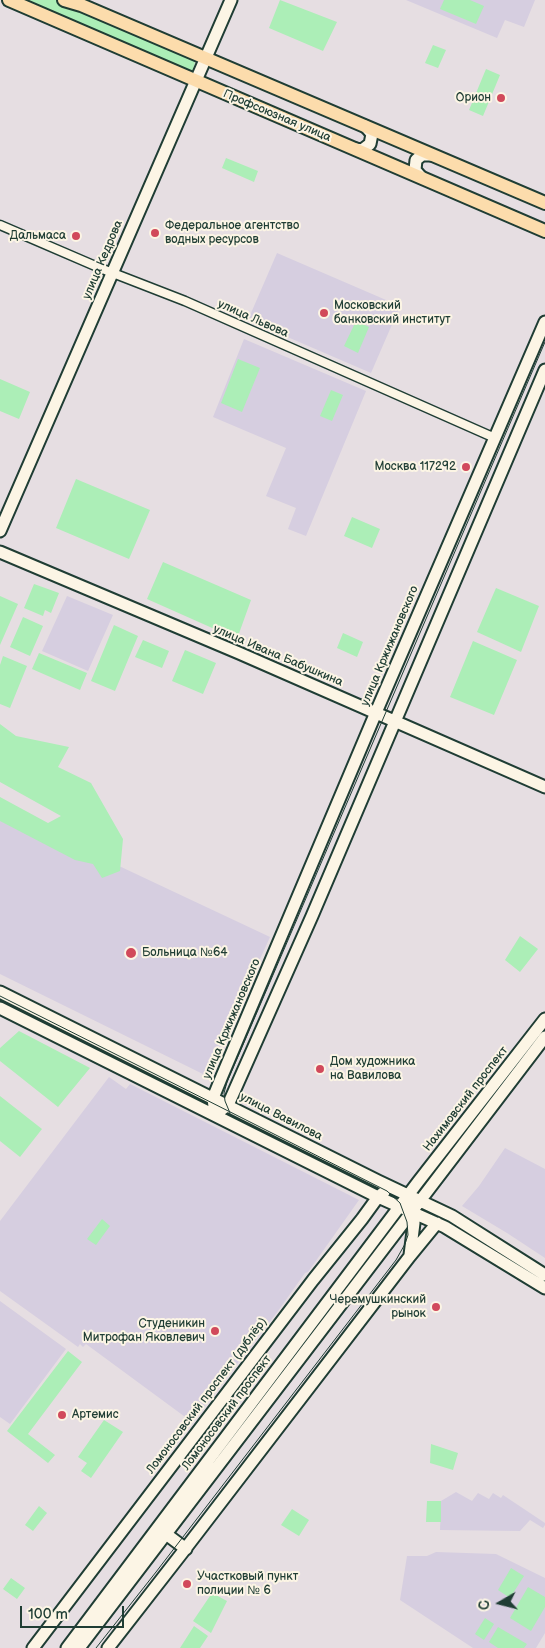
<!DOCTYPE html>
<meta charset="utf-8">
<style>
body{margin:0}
#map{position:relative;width:545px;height:1648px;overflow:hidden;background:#e6dee2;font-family:"Balsamiq Sans",sans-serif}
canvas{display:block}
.north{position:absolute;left:475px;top:1578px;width:50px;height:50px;-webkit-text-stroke:4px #fcf5e5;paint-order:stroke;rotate:262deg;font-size:14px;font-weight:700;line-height:20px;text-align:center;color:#1f3d34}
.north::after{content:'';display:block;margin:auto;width:18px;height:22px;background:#1f3d34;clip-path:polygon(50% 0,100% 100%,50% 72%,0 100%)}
.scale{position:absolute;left:20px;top:1606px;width:104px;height:22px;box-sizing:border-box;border:2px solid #1f3d34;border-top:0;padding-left:6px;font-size:15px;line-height:18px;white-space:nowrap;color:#1f3d34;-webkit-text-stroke:4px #fcf5e5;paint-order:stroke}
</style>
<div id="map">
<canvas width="545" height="1648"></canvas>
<div class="north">С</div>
<div class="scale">100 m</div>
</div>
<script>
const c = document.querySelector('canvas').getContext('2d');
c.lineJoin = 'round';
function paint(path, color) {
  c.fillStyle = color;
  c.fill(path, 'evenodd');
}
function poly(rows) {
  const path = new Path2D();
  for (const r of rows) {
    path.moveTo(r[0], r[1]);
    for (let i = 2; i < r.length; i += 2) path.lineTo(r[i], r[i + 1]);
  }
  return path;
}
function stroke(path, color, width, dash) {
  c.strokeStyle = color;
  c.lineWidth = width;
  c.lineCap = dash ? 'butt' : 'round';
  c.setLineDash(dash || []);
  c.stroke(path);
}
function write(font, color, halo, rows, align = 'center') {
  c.font = font + ' "Balsamiq Sans",sans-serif';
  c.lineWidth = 4;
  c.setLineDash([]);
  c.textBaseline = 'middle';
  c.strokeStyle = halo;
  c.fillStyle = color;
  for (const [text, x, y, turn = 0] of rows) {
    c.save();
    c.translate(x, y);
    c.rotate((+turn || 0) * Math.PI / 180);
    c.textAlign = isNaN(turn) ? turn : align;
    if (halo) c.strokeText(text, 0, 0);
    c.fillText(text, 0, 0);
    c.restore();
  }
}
paint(poly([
 [406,0,535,0,524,27,505,20,497,38],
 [277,253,400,306,371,373,248,320],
 [244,339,366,391,306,536,288,529,296,508,266,496,286,448,213,417],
 [67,596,113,615,88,671,42,651],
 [0,810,270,937,207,1076,0,974],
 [109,1077,126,1089,130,1084,359,1200,308,1272,305,1273,278,1311,192,1422,86,1344,83,1347,80,1344,78,1347,0,1291,0,1221],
 [505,1148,545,1169,545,1258,507,1233,462,1206,479,1186],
 [0,1301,66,1349,10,1424,0,1417],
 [456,1492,472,1501,478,1493,489,1499,493,1493,501,1498,503,1495,545,1523,545,1525,543,1528,530,1520,520,1531,440,1530,441,1501],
 [436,1552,496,1554,545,1578,545,1633,536,1648,473,1648,400,1600,407,1556,427,1556]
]), '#d6cee0');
paint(poly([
 [24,0,59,0,192,58,195,63,192,72],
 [280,0,337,22,323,51,269,28],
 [444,0,470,0,484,6,476,24,440,9],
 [433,45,446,50,438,68,425,63],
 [486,69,500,75,483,116,469,110],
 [226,158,258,171,254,182,222,168],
 [356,321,369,327,358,353,344,346],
 [238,359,260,368,242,412,221,403],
 [0,379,30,392,19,419,0,411],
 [331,390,343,395,332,421,320,416],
 [76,479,150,510,129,559,56,528],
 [352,517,380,529,372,548,344,536],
 [163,562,251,600,237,639,147,599],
 [34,584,59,593,51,613,45,610,43,616,24,608],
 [496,588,539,606,521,652,477,632],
 [0,596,18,604,0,645],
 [23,617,43,626,30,656,10,647],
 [114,625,138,636,115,691,91,681],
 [343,633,363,642,357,657,337,648],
 [143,640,169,651,162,668,135,657],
 [473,641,517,660,494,715,450,697],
 [185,650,216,663,203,694,172,681],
 [39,653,87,673,80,690,32,669],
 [3,656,27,666,10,708,0,704,0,665],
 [0,724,16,736,69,747,58,767,91,783,123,839,120,871,102,878,93,864,75,860,0,821,0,797,48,823,61,816,0,782],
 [520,936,538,949,520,972,505,960],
 [19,1031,90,1068,58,1107,0,1061,0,1048],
 [0,1096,42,1129,20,1157,0,1141],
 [102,1219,110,1226,96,1245,87,1239],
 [68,1351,82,1362,28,1434,55,1455,48,1463,7,1431],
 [104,1420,123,1432,91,1478,81,1471,87,1463,78,1457],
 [431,1444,458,1453,453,1470,430,1463],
 [427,1501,441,1501,441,1522,426,1522],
 [39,1506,47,1513,33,1531,25,1525],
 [292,1509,309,1520,299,1536,281,1525],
 [511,1568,524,1576,510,1598,498,1590],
 [11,1578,25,1588,17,1599,3,1589],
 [528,1587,545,1597,545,1607,531,1631,510,1618],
 [212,1593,227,1601,211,1633,193,1621],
 [485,1618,494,1624,484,1640,475,1634],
 [194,1626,208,1636,200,1648,180,1648],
 [498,1627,527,1644,524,1648,498,1648,489,1642]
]), '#aceeb7');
const street = poly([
 [0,225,100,268,185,301,495,438]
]);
const secondary = poly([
 [355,149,362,150,370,144,372,134,365,126],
 [422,178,415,170,416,160,422,155,432,155],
 [0,531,231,0],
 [0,552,239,653,545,787],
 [0,992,378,1181,452,1216,545,1275],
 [0,1008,378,1197,445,1227,545,1288],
 [215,1115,213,1098,222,1076,380,703,545,322],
 [215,1115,228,1105,312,916,545,370],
 [410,1255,414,1223,412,1206],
 [166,1534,186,1549],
 [33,1648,313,1280,362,1219,378,1197,384,1192],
 [67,1648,418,1182,545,1019],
 [79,1648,545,1037],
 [108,1648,182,1553,410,1256,437,1223]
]);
const primary = poly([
 [9,0,545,231],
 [64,0,81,5,545,203]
]);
stroke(street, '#1f3d34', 11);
stroke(secondary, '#1f3d34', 15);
stroke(primary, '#1f3d34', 16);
stroke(street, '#fcf5e5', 8);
stroke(secondary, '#fcf5e5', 11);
stroke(primary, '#fcdcac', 12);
stroke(poly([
 [0,996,387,1191,400,1203,407,1222,408,1235,405,1244,396,1260,156,1572,96,1648],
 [230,1113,225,1101,224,1093,227,1082,545,342]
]), '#1f3d34', 1);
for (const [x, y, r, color] of [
 [501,98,5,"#d1495b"],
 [155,233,5,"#d1495b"],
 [76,236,5,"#d1495b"],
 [324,313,5,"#d1495b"],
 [466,467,5,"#d1495b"],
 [131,953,6,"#d1495b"],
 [320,1069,5,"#d1495b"],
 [436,1307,5,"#d1495b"],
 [215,1331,5,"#d1495b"],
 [62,1415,5,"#d1495b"],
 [187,1584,5,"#d1495b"]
]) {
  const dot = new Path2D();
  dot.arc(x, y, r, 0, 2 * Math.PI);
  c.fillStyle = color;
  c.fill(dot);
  stroke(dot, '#fcf5e5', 2);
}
write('12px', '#1f3d34', '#fcf5e5', [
 ["Орион",491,98,"right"],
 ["Федеральное агентство",165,226],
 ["водных ресурсов",165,240],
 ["Дальмаса",66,236,"right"],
 ["Московский",334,306],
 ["банковский институт",334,320],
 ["Москва 117292",456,467,"right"],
 ["Больница №64",142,953],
 ["Дом художника",330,1062],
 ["на Вавилова",330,1076],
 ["Черемушкинский",426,1300,"right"],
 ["рынок",426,1314,"right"],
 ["Студеникин",205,1324,"right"],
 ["Митрофан Яковлевич",205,1338,"right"],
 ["Артемис",72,1415],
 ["Участковый пункт",197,1577],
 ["полиции № 6",197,1591]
], 'left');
write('12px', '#1f3d34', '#fcf5e5', [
 ["Профсоюзная улица",277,116,23],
 ["улица Кедрова",103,260,-67],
 ["улица Львова",253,319,24],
 ["улица Кржижановского",390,646,-67],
 ["улица Ивана Бабушкина",278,656,23],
 ["улица Кржижановского",232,1019,-67],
 ["Нахимовский проспект",466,1099,-52],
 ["улица Вавилова",281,1117,27],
 ["Ломоносовский проспект (дублёр)",207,1396,-53],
 ["Ломоносовский проспект",227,1413,-53]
]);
</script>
